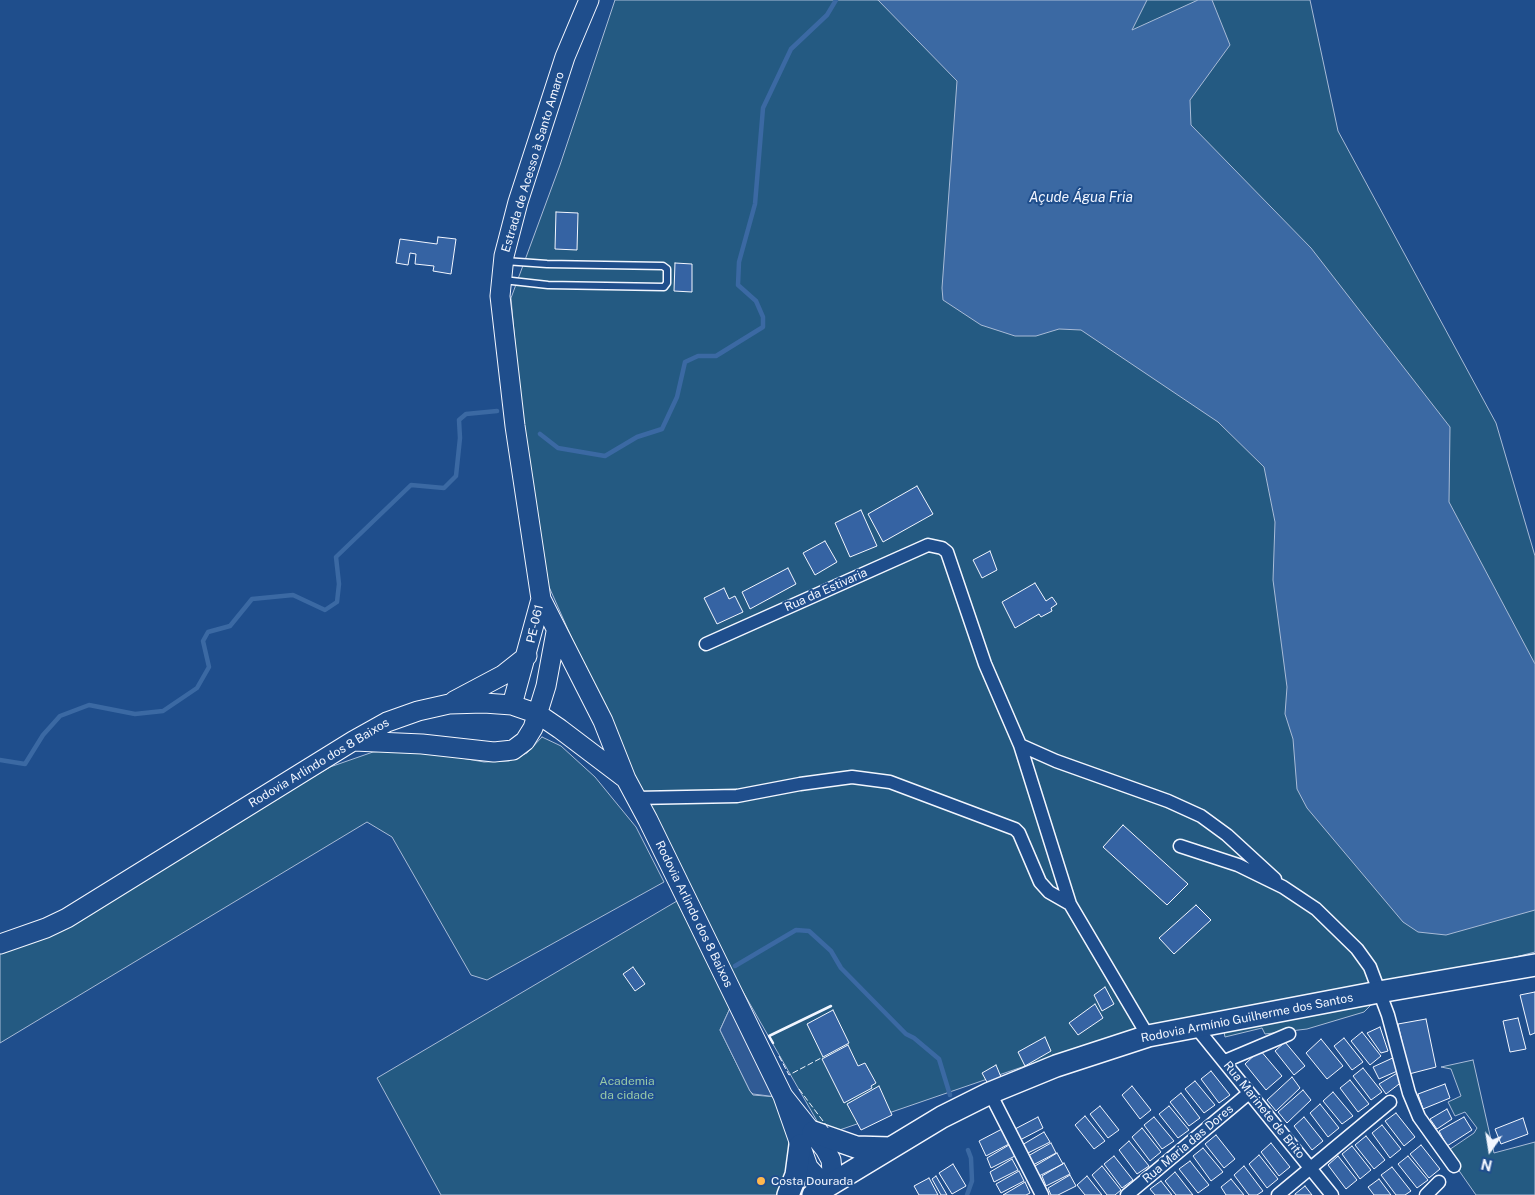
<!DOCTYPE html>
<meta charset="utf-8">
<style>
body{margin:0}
#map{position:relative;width:1535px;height:1195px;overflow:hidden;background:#1f4e8c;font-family:"Public Sans",sans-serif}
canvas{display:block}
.north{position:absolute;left:1465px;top:1125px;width:50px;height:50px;-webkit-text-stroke:4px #1f4e8c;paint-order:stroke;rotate:193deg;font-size:14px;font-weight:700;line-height:20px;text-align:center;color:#f2f6ff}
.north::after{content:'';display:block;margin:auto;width:18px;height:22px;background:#f2f6ff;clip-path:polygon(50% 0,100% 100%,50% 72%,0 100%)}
</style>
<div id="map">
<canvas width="1535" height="1195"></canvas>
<div class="north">N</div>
</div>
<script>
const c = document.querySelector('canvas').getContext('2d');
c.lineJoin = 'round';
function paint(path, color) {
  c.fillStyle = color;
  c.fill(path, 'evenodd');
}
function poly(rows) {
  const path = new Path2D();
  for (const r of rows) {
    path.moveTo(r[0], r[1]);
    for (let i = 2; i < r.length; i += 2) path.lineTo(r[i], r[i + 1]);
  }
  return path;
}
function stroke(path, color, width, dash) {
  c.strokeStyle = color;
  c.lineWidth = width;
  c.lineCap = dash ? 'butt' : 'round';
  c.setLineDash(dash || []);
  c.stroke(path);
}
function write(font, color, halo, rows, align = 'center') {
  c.font = font + ' "Public Sans",sans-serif';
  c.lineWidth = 4;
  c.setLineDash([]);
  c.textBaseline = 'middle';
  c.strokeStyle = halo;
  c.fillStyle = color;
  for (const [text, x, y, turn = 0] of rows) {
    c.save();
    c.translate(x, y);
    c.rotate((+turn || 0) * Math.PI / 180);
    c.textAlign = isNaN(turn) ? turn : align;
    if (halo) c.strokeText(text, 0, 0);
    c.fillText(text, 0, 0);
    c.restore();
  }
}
const green = poly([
 [615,0,1310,0,1338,131,1496,423,1535,556,1535,952,1379,992,1025,1066,825,1135,679,880,546,580,524,444,511,298,560,165,615,0],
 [542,737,561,746,595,777,636,827,664,882,487,980,471,975,392,837,367,822,0,1043,0,951,41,940,330,767,373,752,410,749,484,762,509,761,527,753,542,737],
 [677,901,731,1006,720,1030,750,1091,753,1095,777,1097,792,1143,783,1195,441,1195,377,1078,677,901],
 [1371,1005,1364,1012,1307,1029,1265,1034,1262,1028,1225,1037,1224,1032,1298,1016,1371,1005],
 [1473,1060,1494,1153,1535,1142,1535,1195,1476,1195,1446,1152,1474,1133,1477,1128,1465,1112,1455,1116,1448,1102,1461,1096,1451,1069,1441,1067,1473,1060]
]);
paint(green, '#245a82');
stroke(green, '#a8bbd7', 1);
const parking = poly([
 [731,1006,777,1097,753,1094,750,1091,720,1030,731,1006]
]);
paint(parking, '#305b95');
stroke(parking, '#a8bbd7', 1);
const water = poly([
 [878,0,1147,0,1132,30,1198,0,1212,0,1230,45,1190,100,1191,125,1311,248,1450,427,1449,502,1535,664,1535,910,1446,935,1418,932,1403,922,1307,808,1297,789,1293,739,1285,714,1287,687,1273,580,1275,522,1264,467,1218,422,1081,330,1059,329,1036,336,1015,336,981,325,943,300,942,288,957,81,878,0]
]);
paint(water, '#3b69a3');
stroke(water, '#a8bbd7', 1);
stroke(poly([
 [540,434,558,448,605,456,637,437,662,429,677,397,685,362,698,356,716,356,763,327,763,317,756,301,738,285,739,262,755,204,763,108,791,49,827,15,836,0],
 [0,760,25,764,43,735,60,716,89,705,135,714,163,711,197,688,209,667,203,641,208,632,230,626,252,599,293,595,325,610,337,602,339,584,336,557,411,485,444,488,456,476,460,438,459,420,466,414,497,411],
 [735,966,796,930,809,931,831,951,841,968,906,1034,914,1038,939,1059,950,1095],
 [967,1195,972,1181,971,1158,968,1150]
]), '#3b69a3', 4.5);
const building = poly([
 [556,212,578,213,577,250,555,249,556,212],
 [438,237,456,239,451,274,433,271,434,266,415,264,416,254,410,253,408,265,396,263,400,239,437,244,438,237],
 [675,263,692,264,692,292,674,291,675,263],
 [917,486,933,514,883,542,868,514,917,486],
 [861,510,877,546,850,557,835,523,861,510],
 [825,541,837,562,815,575,803,553,825,541],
 [990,551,997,570,982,578,973,560,990,551],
 [788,568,796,584,750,609,742,592,788,568],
 [1035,583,1046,601,1052,597,1057,604,1051,608,1052,611,1041,617,1039,614,1015,628,1002,602,1035,583],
 [724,588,729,599,735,596,743,612,717,624,704,598,724,588],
 [1123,825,1188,884,1167,905,1103,847,1123,825],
 [1196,905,1211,920,1174,954,1159,938,1196,905],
 [633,967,645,984,635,991,623,974,633,967],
 [1105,987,1114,1004,1102,1011,1094,995,1105,987],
 [1535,992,1535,1033,1530,1035,1520,995,1535,992],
 [1095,1004,1103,1018,1078,1035,1069,1023,1095,1004],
 [833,1010,849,1043,823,1057,807,1024,833,1010],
 [1518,1018,1526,1049,1510,1052,1503,1021,1518,1018],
 [1426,1019,1436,1067,1409,1074,1398,1024,1426,1019],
 [1380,1027,1388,1051,1381,1053,1367,1033,1380,1027],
 [1362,1032,1381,1056,1370,1065,1351,1041,1362,1032],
 [1045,1037,1051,1051,1025,1066,1018,1052,1045,1037],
 [1344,1038,1363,1062,1352,1070,1334,1046,1344,1038],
 [1321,1039,1343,1066,1327,1079,1306,1053,1321,1039],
 [1285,1042,1305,1066,1294,1075,1275,1051,1285,1042],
 [848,1045,858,1066,865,1063,876,1083,871,1086,872,1088,844,1103,822,1059,848,1045],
 [1260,1050,1282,1076,1266,1090,1245,1064,1260,1050],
 [1397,1056,1402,1069,1379,1079,1373,1067,1397,1056],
 [996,1065,1001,1077,988,1084,982,1073,996,1065],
 [1363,1068,1382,1092,1371,1100,1353,1076,1363,1068],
 [1211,1071,1230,1095,1219,1103,1201,1079,1211,1071],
 [1399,1072,1403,1081,1386,1094,1379,1084,1399,1072],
 [1292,1077,1300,1088,1276,1111,1267,1100,1292,1077],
 [1350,1080,1369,1104,1358,1112,1340,1088,1350,1080],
 [1195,1081,1215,1105,1204,1113,1185,1089,1195,1081],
 [1445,1084,1450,1098,1423,1109,1418,1094,1445,1084],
 [879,1086,892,1115,861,1130,847,1104,879,1086],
 [1132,1086,1151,1110,1140,1119,1122,1095,1132,1086],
 [1303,1090,1311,1100,1287,1123,1278,1112,1303,1090],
 [1333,1092,1353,1116,1342,1124,1323,1101,1333,1092],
 [1181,1093,1200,1118,1189,1126,1170,1102,1181,1093],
 [1320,1104,1339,1128,1328,1137,1310,1113,1320,1104],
 [1100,1106,1119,1130,1108,1138,1090,1114,1100,1106],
 [1169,1106,1189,1130,1178,1138,1159,1114,1169,1106],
 [1447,1109,1452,1119,1437,1129,1430,1119,1447,1109],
 [1396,1113,1415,1137,1404,1146,1385,1121,1396,1113],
 [1085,1116,1105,1141,1094,1149,1075,1125,1085,1116],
 [1038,1117,1043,1128,1020,1140,1015,1129,1038,1117],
 [1154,1117,1174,1141,1162,1149,1144,1125,1154,1117],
 [1304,1117,1323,1141,1312,1150,1294,1126,1304,1117],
 [1464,1117,1472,1130,1447,1146,1439,1131,1464,1117],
 [1523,1118,1528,1134,1501,1144,1495,1129,1523,1118],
 [1382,1125,1401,1149,1390,1158,1372,1133,1382,1125],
 [1142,1128,1161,1152,1150,1161,1132,1137,1142,1128],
 [1002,1129,1009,1144,986,1156,979,1141,1002,1129],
 [1044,1132,1050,1142,1026,1154,1022,1145,1044,1132],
 [1216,1135,1235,1159,1224,1168,1205,1144,1216,1135],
 [1366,1136,1385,1160,1374,1169,1355,1145,1366,1136],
 [1129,1141,1149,1166,1137,1174,1119,1150,1129,1141],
 [1051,1143,1056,1153,1033,1165,1028,1156,1051,1143],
 [1271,1143,1290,1167,1279,1176,1261,1152,1271,1143],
 [1009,1145,1015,1156,991,1168,987,1158,1009,1145],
 [1421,1145,1440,1169,1429,1178,1410,1154,1421,1145],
 [1352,1146,1371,1170,1360,1179,1342,1154,1352,1146],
 [1203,1148,1223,1172,1211,1181,1193,1156,1203,1148],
 [1057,1153,1063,1164,1039,1176,1035,1166,1057,1153],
 [1259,1155,1278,1179,1267,1188,1249,1164,1259,1155],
 [1114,1156,1133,1180,1122,1188,1104,1164,1114,1156],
 [1338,1156,1357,1180,1346,1189,1328,1165,1338,1156],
 [1408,1156,1428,1180,1417,1188,1398,1164,1408,1156],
 [1012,1159,1018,1170,994,1182,990,1172,1012,1159],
 [1190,1161,1209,1185,1198,1193,1179,1169,1190,1161],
 [1064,1163,1070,1174,1046,1186,1042,1176,1064,1163],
 [953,1164,966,1186,952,1194,939,1173,953,1164],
 [1102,1166,1121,1190,1115,1195,1107,1195,1092,1175,1102,1166],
 [1244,1166,1263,1191,1257,1195,1249,1195,1234,1175,1244,1166],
 [1392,1167,1411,1191,1405,1195,1396,1195,1381,1175,1392,1167],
 [1019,1171,1024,1181,1001,1193,996,1184,1019,1171],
 [1175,1172,1193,1195,1176,1195,1165,1181,1175,1172],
 [1070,1175,1076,1186,1058,1195,1051,1195,1048,1188,1070,1175],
 [936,1176,947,1195,941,1195,932,1179,936,1176],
 [1087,1176,1102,1195,1085,1195,1077,1185,1087,1176],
 [929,1178,938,1195,919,1195,914,1186,929,1178],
 [1231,1179,1244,1195,1226,1195,1221,1187,1231,1179],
 [1379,1179,1391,1195,1374,1195,1368,1187,1379,1179],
 [1161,1181,1172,1195,1155,1195,1150,1189,1161,1181],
 [1025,1182,1030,1193,1026,1195,1003,1195,1025,1182],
 [1305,1186,1312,1195,1295,1195,1295,1194,1305,1186]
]);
paint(building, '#3563a3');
stroke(building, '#f2f6ff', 1);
const service = poly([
 [503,280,548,285,664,287,667,283,667,269,663,266,547,264,505,261]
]);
const minor = poly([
 [706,644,928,545,942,548,947,552,985,664,1020,745,1070,904,1148,1036],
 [1020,745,1056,761,1168,801,1201,816,1227,835,1275,879],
 [636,798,737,796,800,784,852,777,890,782,1015,829,1019,833,1040,882,1049,892,1070,904],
 [1180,846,1238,865,1283,887,1316,909,1357,949,1370,967,1388,1015,1409,1093,1419,1117,1454,1166],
 [1195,1026,1332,1195],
 [1225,1061,1289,1034],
 [990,1093,1042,1195],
 [1127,1195,1249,1093],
 [1278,1195,1390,1102],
 [1426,1195,1439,1182]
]);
const secondary = poly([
 [589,0,565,57,518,202,504,256,500,296,515,426,541,599,603,721,626,779],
 [454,701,503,675,527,656],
 [512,705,541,599],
 [354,741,422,744,494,752,513,750,525,741,533,728,546,686,556,632],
 [0,944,46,928,67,918,353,741,387,722,418,711,449,704,484,703,512,705,538,714,560,729,626,779,648,820,783,1096,808,1167,817,1177,833,1182,831,1160,825,1149,783,1096]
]);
const primary = poly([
 [813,1132,856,1147,890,1148],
 [788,1195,796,1175,800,1145],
 [813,1195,942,1117,990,1093,1056,1066,1148,1036,1379,992,1535,965]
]);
stroke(service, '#f2f6ff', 9);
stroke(minor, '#f2f6ff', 15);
stroke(secondary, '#f2f6ff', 21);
stroke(primary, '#f2f6ff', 24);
stroke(service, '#1f4e8c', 6);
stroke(minor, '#1f4e8c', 12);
stroke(secondary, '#1f4e8c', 19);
stroke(primary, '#1f4e8c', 21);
stroke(poly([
 [779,1056,789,1075,823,1057],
 [799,1089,829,1129]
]), '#f2f6ff', 1, [6, 2.5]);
stroke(poly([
 [773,1043,769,1036,831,1006]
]), '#f2f6ff', 2.5);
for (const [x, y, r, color] of [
 [761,1181,5,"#ffb74d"]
]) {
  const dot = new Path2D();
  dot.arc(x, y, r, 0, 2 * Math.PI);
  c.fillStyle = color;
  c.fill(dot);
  stroke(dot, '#1f4e8c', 2);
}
write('12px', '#f2f6ff', '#1f4e8c', [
 ["Estrada de Acesso à Santo Amaro",533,162,-73],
 ["Rua da Estivaria",826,590,-24],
 ["PE-061",535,624,-77],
 ["Rodovia Arlindo dos 8 Baixos",319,763,-31],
 ["Rodovia Arlindo dos 8 Baixos",694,914,64],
 ["Rodovia Armínio Guilherme dos Santos",1247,1018,-11],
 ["Rua Marinete de Brito",1264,1110,51],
 ["Rua Maria das Dores",1188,1144,-40]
]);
write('12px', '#97c8a6', '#1f4e8c', [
 ["Academia",627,1081],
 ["da cidade",627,1095]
]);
write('12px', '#f2f6ff', '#1f4e8c', [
 ["Costa Dourada",771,1181]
], 'left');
write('italic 14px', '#f2f6ff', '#1f4e8c', [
 ["Açude Água Fria",1081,198]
]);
</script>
